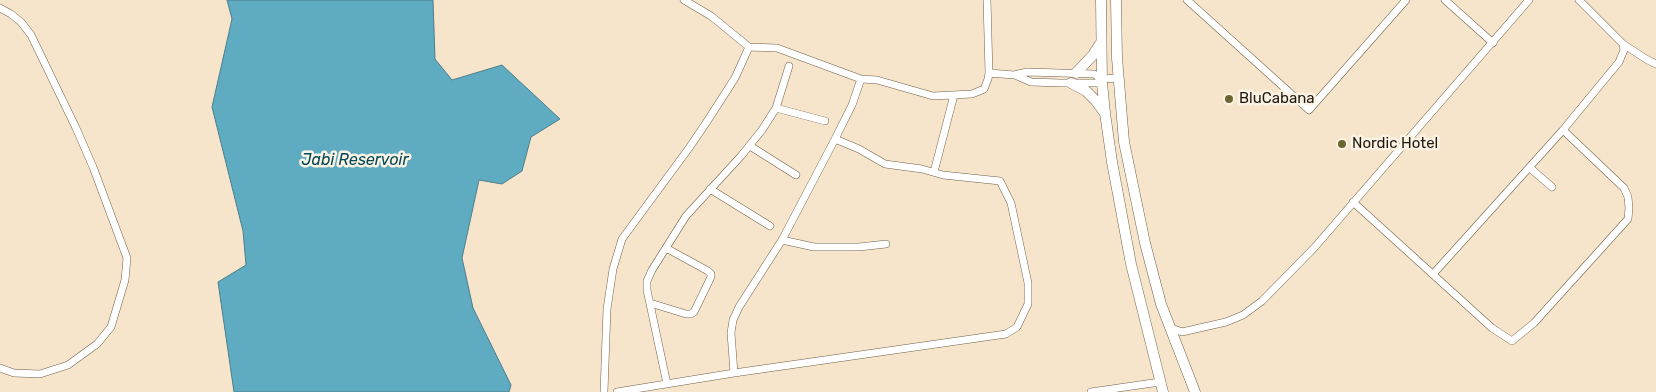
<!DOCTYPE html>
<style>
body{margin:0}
canvas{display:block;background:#f6e5cb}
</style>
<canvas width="1656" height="392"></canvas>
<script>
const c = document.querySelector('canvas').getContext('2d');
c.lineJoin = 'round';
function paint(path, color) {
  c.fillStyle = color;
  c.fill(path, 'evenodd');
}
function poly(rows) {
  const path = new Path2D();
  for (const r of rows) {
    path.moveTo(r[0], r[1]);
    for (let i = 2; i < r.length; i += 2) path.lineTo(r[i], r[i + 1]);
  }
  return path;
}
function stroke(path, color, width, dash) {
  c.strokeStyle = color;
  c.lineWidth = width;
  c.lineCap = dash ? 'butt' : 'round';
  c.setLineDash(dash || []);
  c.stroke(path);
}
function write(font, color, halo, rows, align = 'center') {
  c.font = font + ' Rubik,sans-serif';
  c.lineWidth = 5;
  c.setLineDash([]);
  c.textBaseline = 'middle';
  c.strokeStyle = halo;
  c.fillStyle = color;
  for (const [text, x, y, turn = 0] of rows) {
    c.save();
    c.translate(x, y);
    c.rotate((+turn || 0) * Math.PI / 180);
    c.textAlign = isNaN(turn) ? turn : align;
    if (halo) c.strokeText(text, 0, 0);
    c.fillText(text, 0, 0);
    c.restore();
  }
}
const water = poly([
 [227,0,433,0,435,59,452,80,502,65,560,119,531,137,522,171,502,184,479,180,462,258,473,308,511,385,509,392,234,392,218,282,246,265,243,231,212,107,232,19,227,0]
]);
paint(water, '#5fabc1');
stroke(water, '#4c7f8c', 1);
const street = poly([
 [684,0,711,16,749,47,777,48,861,79,877,80,933,96,972,94,984,89,988,79,989,73],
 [987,0,989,73,1014,75,1027,72,1094,74,1102,79],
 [1187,0,1309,110,1406,0],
 [1445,0,1493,43],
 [0,8,11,14,21,22,31,35,76,128,93,167,127,258,125,280,111,327,97,344,68,365,40,374,14,373,0,368],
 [1623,44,1646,59,1656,64],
 [1015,75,1031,82,1060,83,1096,83,1102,79,1119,78],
 [776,108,825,121],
 [750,146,796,175],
 [1530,168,1552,187],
 [934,172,954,95],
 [710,189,770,226],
 [1353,202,1492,328,1512,341,1534,323,1628,219,1629,208,1628,197,1624,188,1563,130],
 [782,240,814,247,859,247,886,244],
 [1434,273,1563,130,1619,62,1624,50,1623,44,1579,0],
 [650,303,686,314,691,314,694,312,711,277,711,274,708,271,666,248],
 [1169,327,1182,332,1226,322,1243,315,1262,301,1314,248,1529,0],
 [734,373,731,333,733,320,739,307,782,240,835,139,852,105,861,79],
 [667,384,647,290,647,281,652,270,686,216,741,156,762,130,776,108,789,66],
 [604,392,607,309,613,269,622,239,689,148,706,123,735,78,749,47],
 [617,392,734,373,1006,334,1017,327,1028,304,1028,283,1011,203,1000,181,943,175,922,169,885,164,859,149,835,139],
 [1091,392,1160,382]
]);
const secondary = poly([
 [1101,0,1102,83,1105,113,1112,162,1131,264,1163,392],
 [1116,0,1117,58,1124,142,1145,243,1161,304,1195,392],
 [1076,73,1093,55,1100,44],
 [1071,83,1086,91,1096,101,1104,112]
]);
stroke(street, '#6e6049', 8);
stroke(secondary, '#6e6049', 11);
stroke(street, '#fff', 7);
stroke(secondary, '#fff', 10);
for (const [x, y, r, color] of [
 [1229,99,5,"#6a6632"],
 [1342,144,5,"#6a6632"]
]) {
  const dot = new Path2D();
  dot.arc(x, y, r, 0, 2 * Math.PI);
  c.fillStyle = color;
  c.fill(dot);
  stroke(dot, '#fdf3e4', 2);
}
write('15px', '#1e180f', '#fdf3e4', [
 ["BluCabana",1239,99],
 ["Nordic Hotel",1352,144]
], 'left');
write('italic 16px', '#024a59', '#fdf3e4', [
 ["Jabi Reservoir",355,160]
]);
</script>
